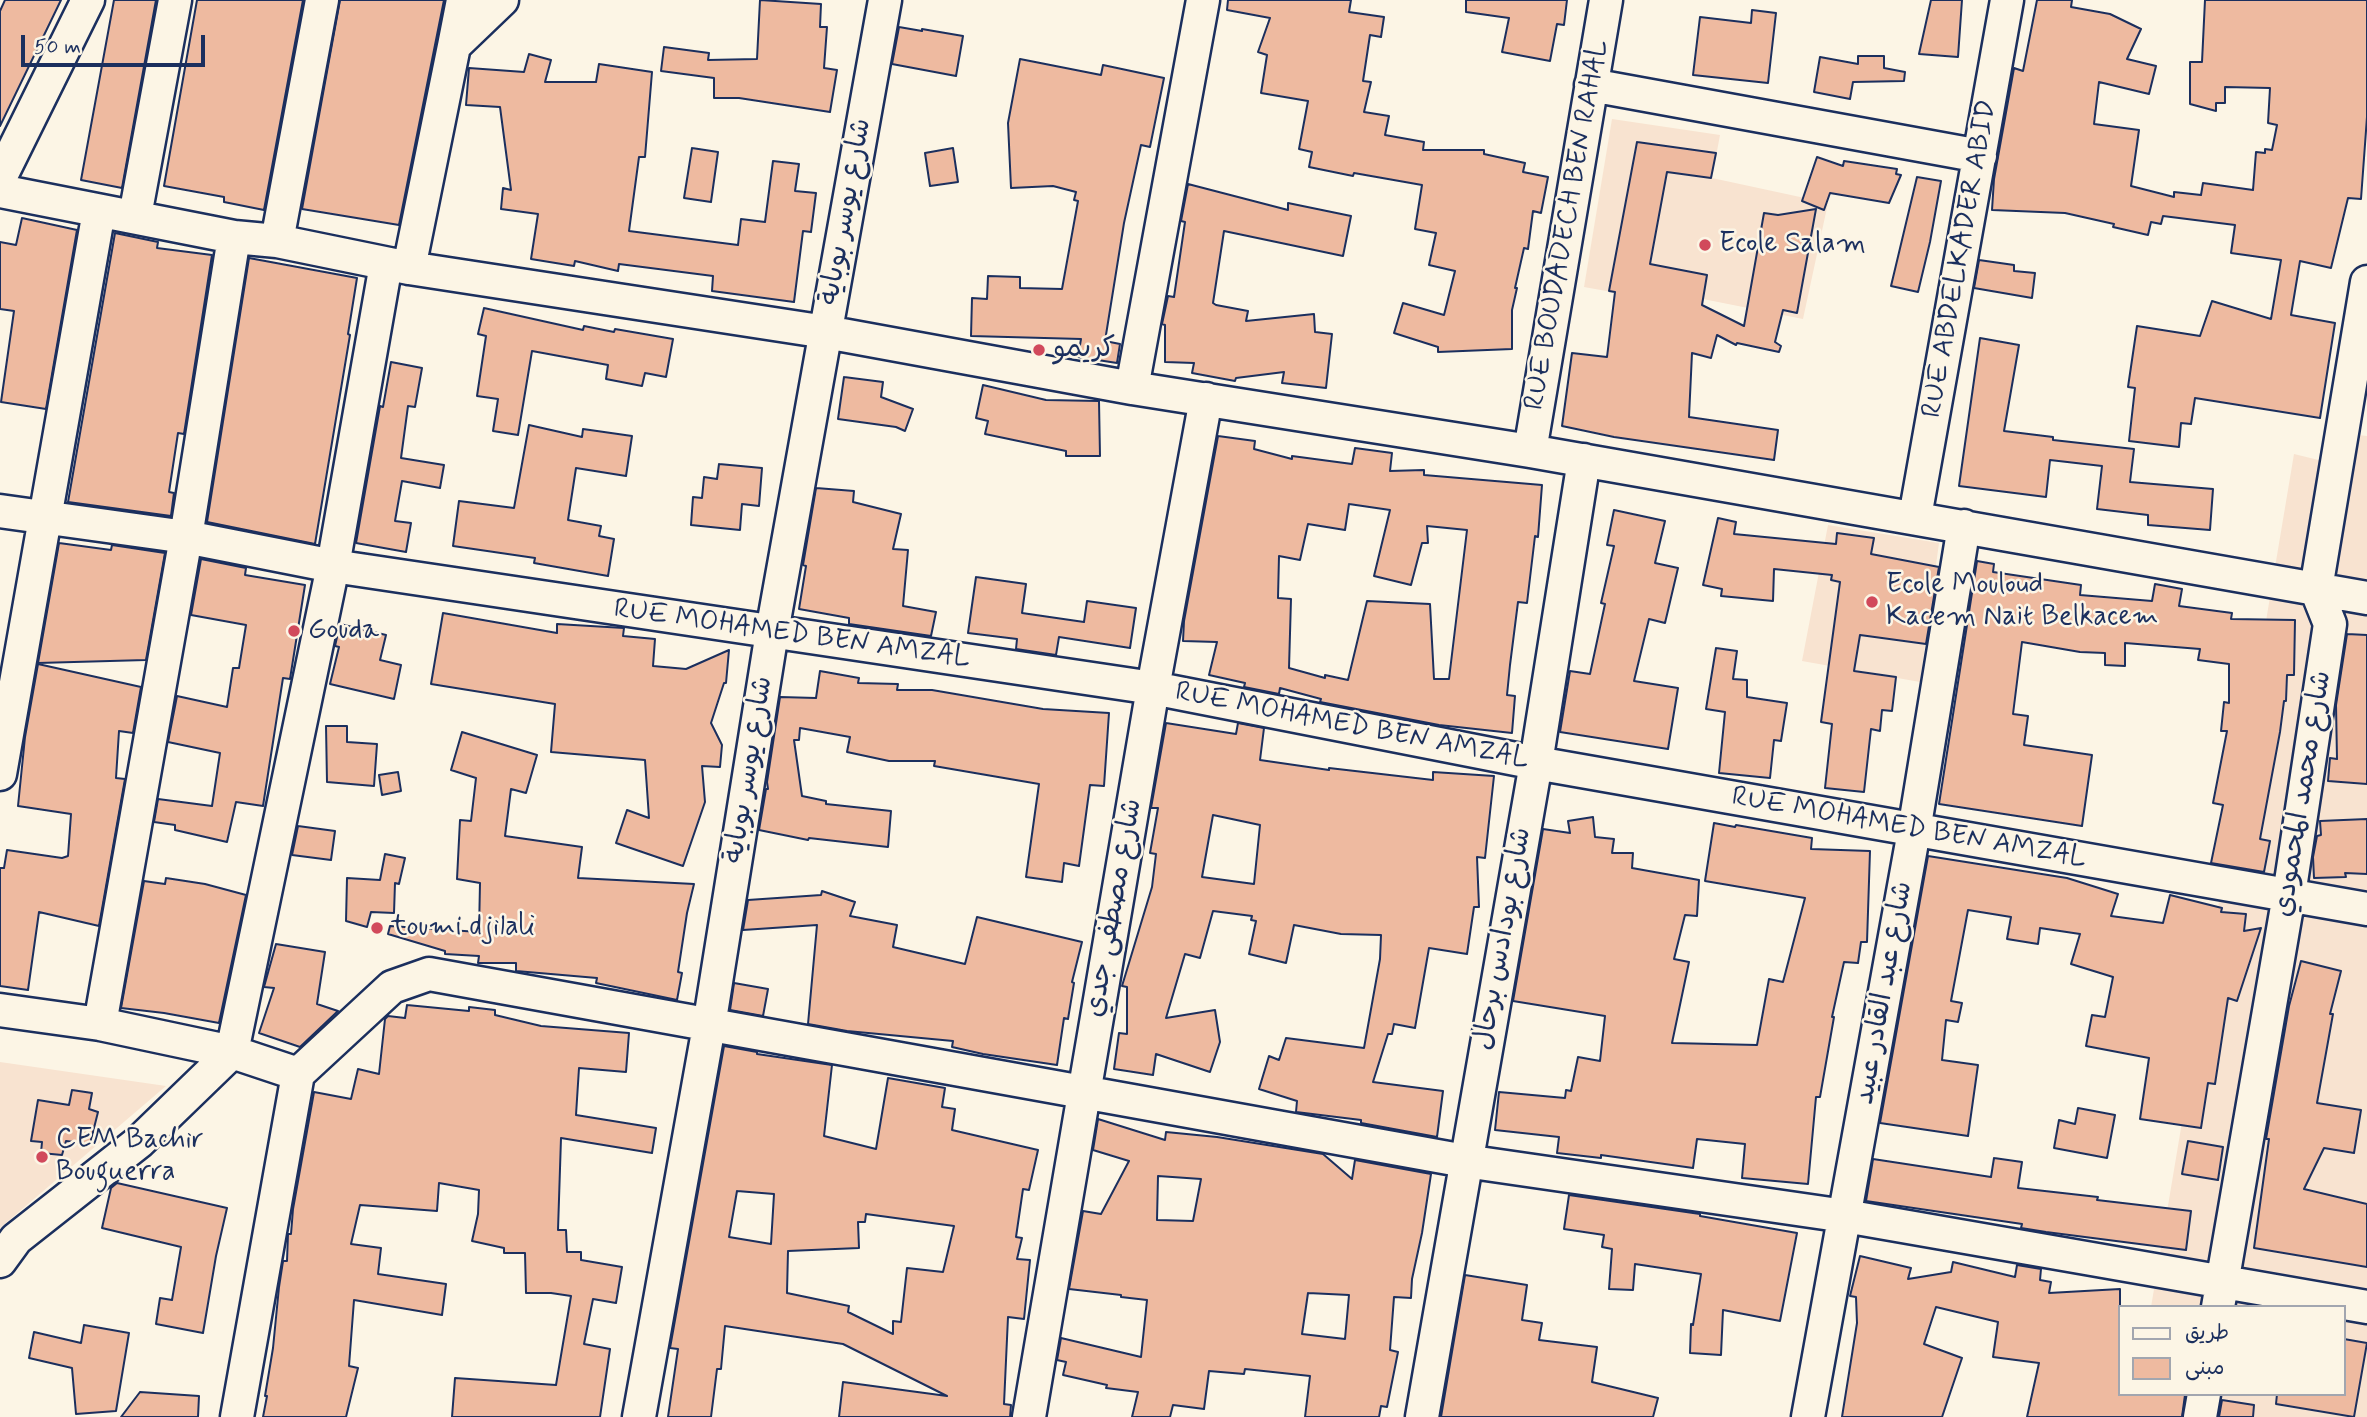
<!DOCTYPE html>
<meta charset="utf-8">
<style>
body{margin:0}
#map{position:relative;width:2367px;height:1417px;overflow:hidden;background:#fcf5e5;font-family:Mynerve,"Playpen Sans Arabic",sans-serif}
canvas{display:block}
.legend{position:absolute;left:2118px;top:1305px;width:228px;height:91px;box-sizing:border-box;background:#fcf5e5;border:2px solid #a2a6af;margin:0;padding:9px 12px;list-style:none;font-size:21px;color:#1b2f5e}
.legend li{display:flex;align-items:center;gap:14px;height:35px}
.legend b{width:35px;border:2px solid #a2a6af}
.scale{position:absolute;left:21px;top:35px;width:184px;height:32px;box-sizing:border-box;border:4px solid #1b2f5e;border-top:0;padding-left:9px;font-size:21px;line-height:24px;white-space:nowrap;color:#1b2f5e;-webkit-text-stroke:5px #fcf5e5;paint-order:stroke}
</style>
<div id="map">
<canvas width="2367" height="1417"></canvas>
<ul class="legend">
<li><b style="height:9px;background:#fcf5e5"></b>طريق</li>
<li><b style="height:19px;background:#eebaa0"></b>مبنى</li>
</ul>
<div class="scale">50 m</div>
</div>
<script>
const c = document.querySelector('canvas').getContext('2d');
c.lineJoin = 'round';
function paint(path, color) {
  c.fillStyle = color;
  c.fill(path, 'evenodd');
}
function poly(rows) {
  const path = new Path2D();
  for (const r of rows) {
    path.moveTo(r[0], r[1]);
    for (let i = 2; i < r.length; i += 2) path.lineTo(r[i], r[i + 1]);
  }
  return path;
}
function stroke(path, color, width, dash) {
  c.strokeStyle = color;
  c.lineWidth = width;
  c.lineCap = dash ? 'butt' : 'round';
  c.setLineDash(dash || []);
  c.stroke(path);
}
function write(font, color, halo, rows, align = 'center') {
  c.font = font + ' Mynerve,"Playpen Sans Arabic",sans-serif';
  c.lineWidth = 5;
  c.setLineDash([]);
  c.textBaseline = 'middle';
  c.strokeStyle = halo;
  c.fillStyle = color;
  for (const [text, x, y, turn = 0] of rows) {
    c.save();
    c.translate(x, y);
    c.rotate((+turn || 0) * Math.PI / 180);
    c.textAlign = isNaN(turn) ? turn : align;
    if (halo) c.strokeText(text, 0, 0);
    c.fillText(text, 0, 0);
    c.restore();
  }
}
paint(poly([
 [1612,119,1720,135,1712,178,1828,203,1803,319,1703,299,1701,308,1584,287],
 [2358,435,2367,436,2367,1417,2132,1417,2136,1394,2344,1394,2344,1307,2151,1307,2294,454,2351,468],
 [1828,525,1939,543,1920,682,1802,661],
 [0,1062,166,1086,0,1228]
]), '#f8e3d0');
const building = poly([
 [5,0,61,0,0,126,0,11,5,0],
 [114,0,156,0,122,188,81,180,114,0],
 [197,0,303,0,264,210,224,202,224,197,164,186,197,0],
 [340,0,444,0,399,225,302,209,340,0],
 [760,0,821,4,820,27,827,27,824,68,837,70,830,112,739,98,714,98,714,78,661,71,664,47,709,53,708,60,757,59,760,0],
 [1228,0,1351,0,1349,12,1384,17,1381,37,1370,35,1363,81,1371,82,1364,112,1389,116,1385,135,1424,142,1423,150,1484,150,1484,154,1525,163,1523,172,1548,177,1541,213,1533,211,1528,249,1524,248,1515,288,1517,288,1512,310,1512,349,1438,352,1438,347,1394,333,1403,303,1444,315,1455,271,1429,265,1436,233,1415,229,1422,185,1354,173,1353,176,1309,167,1312,152,1299,149,1308,101,1261,93,1267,55,1258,52,1270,18,1227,10,1228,0],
 [1466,0,1567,0,1564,25,1557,24,1550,61,1502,52,1509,18,1466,12,1466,0],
 [1931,0,1962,0,1958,57,1919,54,1931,0],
 [2037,0,2072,0,2071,7,2110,14,2141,29,2127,59,2156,66,2149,94,2099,82,2094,124,2139,130,2131,186,2174,197,2174,192,2201,195,2203,183,2253,190,2256,152,2265,153,2265,149,2272,150,2277,125,2268,123,2270,88,2225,87,2225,103,2216,103,2216,111,2190,104,2190,62,2202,62,2205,0,2367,0,2367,117,2361,199,2348,198,2331,268,2300,261,2291,315,2335,323,2320,418,2195,398,2191,424,2181,423,2179,447,2129,441,2135,388,2128,387,2137,326,2200,336,2212,301,2271,319,2281,260,2231,253,2235,225,2163,216,2161,224,2151,222,2148,235,2113,227,2114,224,2065,213,1992,210,1994,179,2014,68,2023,71,2037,0],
 [1752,10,1776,13,1768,83,1693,75,1700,17,1751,23,1752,10],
 [899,27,922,31,922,29,963,36,956,76,892,64,899,27],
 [529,54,551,60,545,82,596,82,599,64,652,72,645,157,639,157,629,231,738,245,741,219,765,222,773,161,799,164,795,191,816,193,811,232,803,231,794,302,712,291,713,276,619,264,618,271,575,261,574,266,531,259,538,214,501,209,503,188,511,190,500,107,466,105,469,68,524,72,529,54],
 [1858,56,1884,56,1884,68,1905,72,1904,81,1853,82,1850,99,1814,92,1820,57,1858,64,1858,56],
 [1020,59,1101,75,1103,65,1164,78,1150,147,1141,145,1124,223,1105,341,1120,344,1117,363,1078,357,1081,339,971,336,972,298,987,299,988,276,1020,277,1020,288,1062,289,1078,201,1074,200,1076,192,1053,186,1011,188,1008,123,1020,59],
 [1637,142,1716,153,1711,178,1667,172,1650,264,1707,275,1702,305,1744,326,1764,213,1778,215,1816,209,1797,313,1783,310,1775,342,1781,346,1779,352,1737,343,1736,345,1717,335,1711,358,1692,353,1689,417,1778,430,1774,460,1614,437,1562,426,1572,353,1607,357,1615,292,1609,291,1637,142],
 [692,148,718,152,711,202,684,198,692,148],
 [953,148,958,182,930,186,925,153,953,148],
 [1817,157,1843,166,1844,161,1897,169,1896,174,1901,175,1889,203,1830,193,1824,210,1802,201,1817,157],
 [1917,177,1941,181,1930,242,1918,292,1891,286,1917,177],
 [1188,184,1288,210,1288,203,1351,216,1343,256,1224,231,1213,303,1216,305,1248,311,1246,321,1314,314,1315,332,1332,334,1326,388,1282,383,1284,372,1236,378,1235,381,1192,373,1194,363,1165,362,1165,325,1162,324,1168,296,1174,297,1185,222,1181,221,1188,184],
 [22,218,77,230,46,409,1,402,14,311,0,309,0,242,16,245,22,218],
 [115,233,158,242,157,248,212,255,184,434,178,433,169,492,174,493,171,516,68,502,115,233],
 [249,258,357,278,348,334,350,335,315,544,207,522,249,258],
 [1979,260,2014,265,2014,271,2035,273,2032,298,1974,288,1979,260],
 [484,308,583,330,584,326,614,332,615,329,673,339,666,377,645,373,642,386,606,379,608,365,532,351,518,435,493,431,498,399,477,396,486,336,478,334,484,308],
 [1980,338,2019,345,2004,431,2053,437,2053,440,2134,449,2130,482,2213,489,2210,530,2148,525,2148,515,2097,509,2102,466,2050,460,2046,497,1959,486,1980,338],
 [391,362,422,368,415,407,408,406,401,458,444,465,440,488,402,481,395,521,411,523,406,552,356,543,380,406,383,407,391,362],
 [844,377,883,382,881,397,913,409,905,431,896,427,838,419,844,377],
 [983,385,1046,400,1099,401,1100,456,1066,456,1066,451,985,434,988,421,976,418,983,385],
 [529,425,582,437,583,429,632,436,626,476,576,468,568,520,601,526,599,536,614,539,608,576,534,563,535,558,453,546,459,501,514,508,529,425],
 [1218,436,1255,441,1254,449,1292,459,1292,456,1352,464,1355,448,1392,453,1390,471,1424,470,1424,475,1542,485,1538,537,1535,536,1527,603,1518,602,1510,665,1507,695,1515,696,1512,733,1439,725,1320,702,1321,699,1280,688,1279,694,1244,687,1245,683,1209,675,1217,642,1183,641,1184,621,1218,436],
 [1349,504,1390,510,1374,576,1411,585,1422,543,1428,543,1427,526,1467,530,1449,679,1434,679,1430,604,1367,601,1348,680,1325,675,1325,678,1289,668,1291,599,1278,598,1279,556,1300,560,1308,524,1345,530,1349,504],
 [719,464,762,468,759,506,742,504,740,530,691,525,693,497,702,498,704,477,717,479,719,464],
 [816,488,854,491,853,502,901,514,893,549,908,550,903,606,936,612,931,636,849,624,849,618,799,609,806,566,803,565,816,488],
 [1614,510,1665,521,1655,563,1678,568,1665,623,1649,619,1634,681,1678,688,1668,749,1560,732,1570,671,1590,674,1605,604,1601,603,1614,546,1607,545,1614,510],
 [1718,518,1736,522,1734,534,1836,544,1837,533,1874,538,1871,554,1939,567,1926,644,1860,635,1854,671,1896,677,1892,711,1882,710,1880,731,1871,729,1864,792,1825,788,1832,724,1821,722,1840,582,1831,580,1832,575,1774,569,1773,601,1721,596,1722,589,1703,585,1718,518],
 [59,543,111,550,112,545,165,553,146,660,38,663,59,543],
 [201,559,246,568,245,575,305,585,290,679,283,678,263,806,236,802,227,842,175,830,175,825,154,822,158,799,212,806,220,753,168,742,177,696,227,707,233,668,239,668,246,625,191,615,201,559],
 [1977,561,1994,564,1993,572,2081,585,2080,595,2152,601,2155,584,2182,589,2179,606,2232,613,2231,619,2295,620,2294,675,2287,675,2286,701,2284,701,2280,732,2260,839,2270,841,2264,872,2211,863,2223,805,2213,803,2227,731,2221,731,2224,702,2229,703,2229,664,2198,660,2200,649,2125,643,2125,666,2105,665,2105,653,2080,652,2022,642,2013,714,2028,716,2024,745,2092,755,2082,826,1939,804,1977,561],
 [976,577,1026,584,1022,613,1084,622,1087,601,1136,608,1130,648,1059,637,1056,655,1016,649,1017,639,968,633,976,577],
 [443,613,557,633,557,624,624,628,623,636,655,639,653,666,686,669,729,650,726,683,724,683,711,723,722,745,720,767,702,766,705,802,683,866,616,843,627,810,649,818,645,760,551,752,555,704,431,684,443,613],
 [340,624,386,635,380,660,401,665,394,699,330,684,339,647,335,646,340,624],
 [2347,634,2367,635,2367,784,2328,781,2330,758,2337,759,2336,705,2347,634],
 [1716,648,1737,651,1733,679,1747,680,1747,697,1787,703,1781,741,1774,740,1770,778,1719,773,1725,712,1706,709,1716,648],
 [38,664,141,687,133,733,119,731,116,778,125,779,99,926,39,912,28,990,0,986,0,868,4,868,7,850,62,858,68,856,71,814,18,806,25,737,38,664],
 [820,671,859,678,858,683,898,684,897,690,932,690,1043,709,1109,713,1104,786,1090,785,1079,866,1064,863,1062,882,1026,877,1039,784,934,766,935,761,889,761,847,752,850,737,800,728,799,740,794,740,802,796,826,801,826,804,891,811,888,847,809,838,808,840,759,830,766,789,768,789,767,782,780,697,816,698,820,671],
 [1166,723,1236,734,1238,723,1264,728,1260,760,1329,770,1329,768,1433,780,1433,772,1494,776,1485,858,1477,857,1479,907,1474,907,1467,954,1429,948,1415,1028,1394,1024,1392,1034,1388,1034,1373,1082,1443,1091,1437,1137,1361,1123,1361,1120,1296,1112,1297,1101,1259,1089,1269,1056,1279,1060,1286,1038,1364,1048,1380,959,1381,935,1341,934,1294,925,1286,963,1249,954,1256,921,1251,920,1252,916,1213,911,1200,958,1185,954,1166,1018,1215,1010,1220,1042,1210,1072,1156,1054,1153,1075,1114,1069,1119,1033,1127,1034,1127,987,1122,986,1152,887,1156,854,1150,853,1158,808,1151,808,1166,723],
 [1213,815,1260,825,1254,884,1202,877,1213,815],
 [326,726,347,726,347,742,377,744,374,786,327,782,326,726],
 [462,732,537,755,526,793,511,789,505,836,582,847,578,878,694,884,687,913,678,972,682,973,677,1000,596,983,597,978,516,971,516,963,478,963,479,956,445,954,445,951,388,934,390,926,479,932,480,883,457,879,460,820,471,821,476,778,451,770,462,732],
 [398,772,401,791,382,795,379,775,398,772],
 [1593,817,1595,837,1614,839,1612,853,1633,853,1632,868,1699,880,1697,916,1685,915,1674,959,1689,962,1672,1043,1757,1045,1769,979,1783,982,1805,898,1705,881,1714,823,1735,827,1736,825,1812,838,1811,849,1870,851,1867,942,1861,942,1858,963,1844,962,1832,1017,1834,1017,1820,1097,1816,1097,1808,1184,1742,1178,1745,1144,1697,1139,1693,1168,1601,1155,1601,1158,1557,1153,1559,1137,1495,1130,1499,1092,1565,1098,1566,1090,1571,1091,1578,1057,1600,1061,1605,1016,1513,1001,1543,829,1570,833,1568,821,1593,817],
 [2367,819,2367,874,2345,873,2346,877,2314,878,2313,857,2317,836,2321,835,2320,821,2367,819],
 [298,826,335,831,331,860,292,855,298,826],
 [385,854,405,858,399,884,395,883,394,913,371,912,367,927,346,921,347,878,380,880,385,854],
 [1928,856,2067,878,2118,894,2111,916,2163,923,2170,895,2222,908,2221,912,2246,914,2244,931,2261,928,2237,1001,2228,998,2215,1084,2208,1083,2201,1128,2140,1119,2149,1058,2086,1046,2092,1015,2105,1017,2113,977,2071,964,2080,934,2040,928,2038,944,2007,939,2011,917,1968,910,1951,1001,1962,1003,1958,1022,1946,1020,1942,1060,1978,1065,1968,1136,1880,1123,1928,856],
 [166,878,205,884,246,895,219,1023,164,1013,121,1008,144,881,165,884,166,878],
 [822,891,855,902,850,916,897,925,893,947,965,964,977,917,1082,942,1072,982,1074,983,1068,1019,1064,1018,1057,1065,983,1054,952,1047,953,1041,847,1031,808,1024,817,925,743,930,748,900,821,895,822,891],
 [276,944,325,952,317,1004,338,1011,300,1047,259,1033,274,988,264,987,276,944],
 [2301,961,2341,971,2330,1014,2333,1014,2317,1103,2361,1110,2354,1153,2324,1148,2304,1189,2367,1204,2367,1267,2254,1248,2269,1139,2266,1139,2289,1006,2301,961],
 [734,983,768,989,763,1016,730,1010,734,983],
 [407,1005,469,1011,469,1007,495,1010,495,1015,541,1026,629,1033,626,1072,579,1068,576,1115,656,1128,652,1153,561,1138,558,1230,566,1230,567,1252,581,1252,581,1260,622,1267,616,1303,593,1299,584,1344,610,1349,600,1417,452,1417,455,1378,556,1385,571,1296,551,1293,526,1293,525,1253,504,1253,504,1248,472,1241,478,1214,479,1190,439,1183,437,1211,360,1205,351,1244,381,1248,378,1274,446,1284,442,1315,354,1300,349,1366,358,1368,346,1417,263,1417,267,1396,265,1396,273,1348,279,1287,283,1261,287,1261,288,1234,291,1234,293,1209,314,1092,351,1099,358,1069,379,1074,385,1019,388,1016,405,1018,407,1005],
 [724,1046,757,1052,757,1054,832,1065,824,1136,876,1149,888,1078,945,1088,942,1107,955,1109,952,1130,1038,1150,1029,1190,1023,1189,1016,1237,1022,1238,1017,1259,1030,1260,1024,1319,1008,1317,1004,1404,1011,1405,1010,1417,839,1417,843,1382,947,1396,843,1344,725,1326,721,1369,717,1369,711,1417,668,1417,678,1349,670,1348,724,1046],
 [737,1191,774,1194,771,1244,729,1237,737,1191],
 [866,1214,954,1226,943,1272,907,1268,901,1322,893,1321,893,1334,848,1312,849,1306,787,1293,788,1251,859,1248,858,1222,865,1222,866,1214],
 [72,1090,92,1093,89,1109,98,1112,90,1144,66,1141,62,1155,41,1153,42,1142,31,1141,38,1100,69,1105,72,1090],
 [2078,1108,2115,1115,2107,1158,2054,1148,2059,1120,2075,1124,2078,1108],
 [1098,1119,1165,1140,1166,1132,1217,1137,1323,1154,1352,1179,1355,1160,1431,1174,1422,1233,1412,1279,1411,1298,1394,1297,1390,1350,1398,1352,1387,1407,1381,1406,1379,1417,1305,1417,1310,1376,1245,1369,1244,1374,1209,1371,1204,1409,1173,1405,1170,1417,1132,1417,1138,1392,1106,1388,1107,1385,1063,1375,1066,1362,1057,1360,1061,1338,1141,1357,1147,1300,1121,1297,1121,1295,1069,1289,1083,1211,1101,1214,1129,1161,1093,1150,1098,1119],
 [1158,1176,1201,1179,1193,1221,1157,1220,1158,1176],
 [1308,1293,1349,1295,1345,1339,1302,1334,1308,1293],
 [2188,1141,2223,1147,2218,1180,2182,1174,2188,1141],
 [1994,1158,2022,1162,2018,1188,2098,1197,2097,1200,2191,1211,2186,1250,2046,1232,2021,1228,2022,1224,1866,1201,1873,1159,1991,1177,1994,1158],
 [117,1183,227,1208,216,1256,203,1333,156,1324,160,1298,172,1300,181,1247,102,1228,111,1188,117,1183],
 [1569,1195,1700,1214,1700,1216,1797,1233,1780,1321,1723,1310,1721,1355,1690,1353,1691,1324,1693,1325,1701,1274,1635,1264,1633,1290,1609,1289,1612,1249,1602,1247,1604,1235,1564,1229,1569,1195],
 [1860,1256,1911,1268,1908,1279,1951,1272,1953,1262,2015,1277,2017,1265,2041,1269,2040,1280,2051,1282,2049,1293,2120,1289,2120,1394,2185,1395,2182,1417,2027,1417,2039,1363,1993,1357,1998,1322,1936,1307,1924,1344,1962,1358,1942,1417,1842,1417,1857,1323,1856,1297,1850,1296,1860,1256],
 [1465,1275,1527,1285,1522,1320,1542,1323,1539,1340,1597,1347,1592,1382,1658,1398,1653,1417,1441,1417,1465,1275],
 [84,1325,129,1333,116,1411,76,1414,72,1368,29,1358,34,1332,81,1343,84,1325],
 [2344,1339,2367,1343,2354,1417,2276,1404,2277,1394,2344,1394,2344,1339],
 [140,1392,199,1396,198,1417,121,1417,140,1392],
 [2222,1400,2254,1405,2253,1417,2219,1417,2222,1400]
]);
paint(building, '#eebaa0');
stroke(building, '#1b2f5e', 2);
const minor = poly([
 [454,46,463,0],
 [1591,85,1980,156],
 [0,178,88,0],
 [0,191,234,237,277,241,409,268,826,332,1132,388,1530,451,2367,598],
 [135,216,175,0],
 [277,241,322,0],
 [409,268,454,46,502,0],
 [1132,388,1203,0],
 [1530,451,1606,0],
 [0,511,186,537,333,566,1153,688,1536,763,2367,909],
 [1915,517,2007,0],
 [0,774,99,211],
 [0,1010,100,1024,232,1052,298,1074],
 [100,1024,186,537,234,237],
 [0,1261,16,1239,139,1142,232,1052,333,566,386,264],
 [2218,1307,2289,895,2330,624,2316,589,2367,282],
 [237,1417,298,1074,392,987,429,974,1465,1161,1845,1216,2367,1307],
 [639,1417,709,1026,772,632,885,0],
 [1029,1417,1153,688,1206,399],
 [1422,1417,1536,763,1584,460],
 [1808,1417,1914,831,1964,526],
 [2200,1417,2204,1394]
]);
stroke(minor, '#1b2f5e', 37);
stroke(minor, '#fcf5e5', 32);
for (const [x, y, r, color] of [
 [1705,245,7,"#d1495b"],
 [1039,350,7,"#d1495b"],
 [1872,602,7,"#d1495b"],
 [294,631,7,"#d1495b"],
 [377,928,7,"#d1495b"],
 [42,1157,7,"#d1495b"]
]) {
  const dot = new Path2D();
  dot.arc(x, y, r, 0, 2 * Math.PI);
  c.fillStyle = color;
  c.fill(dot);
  stroke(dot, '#fcf5e5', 2.5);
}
write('28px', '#1b2f5e', '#fcf5e5', [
 ["شارع يوسر بوباية",847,212,-80],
 ["RUE BOUDADECH BEN RAHAL",1568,225,-80],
 ["RUE ABDELKADER ABID",1961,259,-80],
 ["RUE MOHAMED BEN AMZAL",792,635,8],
 ["RUE MOHAMED BEN AMZAL",1352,727,11],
 ["شارع يوسر بوباية",750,770,-81],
 ["شارع محمد المحمودي",2304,794,-81],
 ["RUE MOHAMED BEN AMZAL",1909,829,10],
 ["شارع مصطفى جدي",1115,908,-80],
 ["شارع بودادس برحال",1504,939,-80],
 ["شارع عبد القادر عبيد",1885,993,-80]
]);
write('28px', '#1b2f5e', '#fcf5e5', [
 ["Ecole Salam",1719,245],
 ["كريمو",1053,350],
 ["Ecole Mouloud",1886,586],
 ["Kacem Nait Belkacem",1886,618],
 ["Gouda",308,631],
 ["toumi djilali",391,928],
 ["CEM Bachir",56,1141],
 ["Bouguerra",56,1173]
], 'left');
</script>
